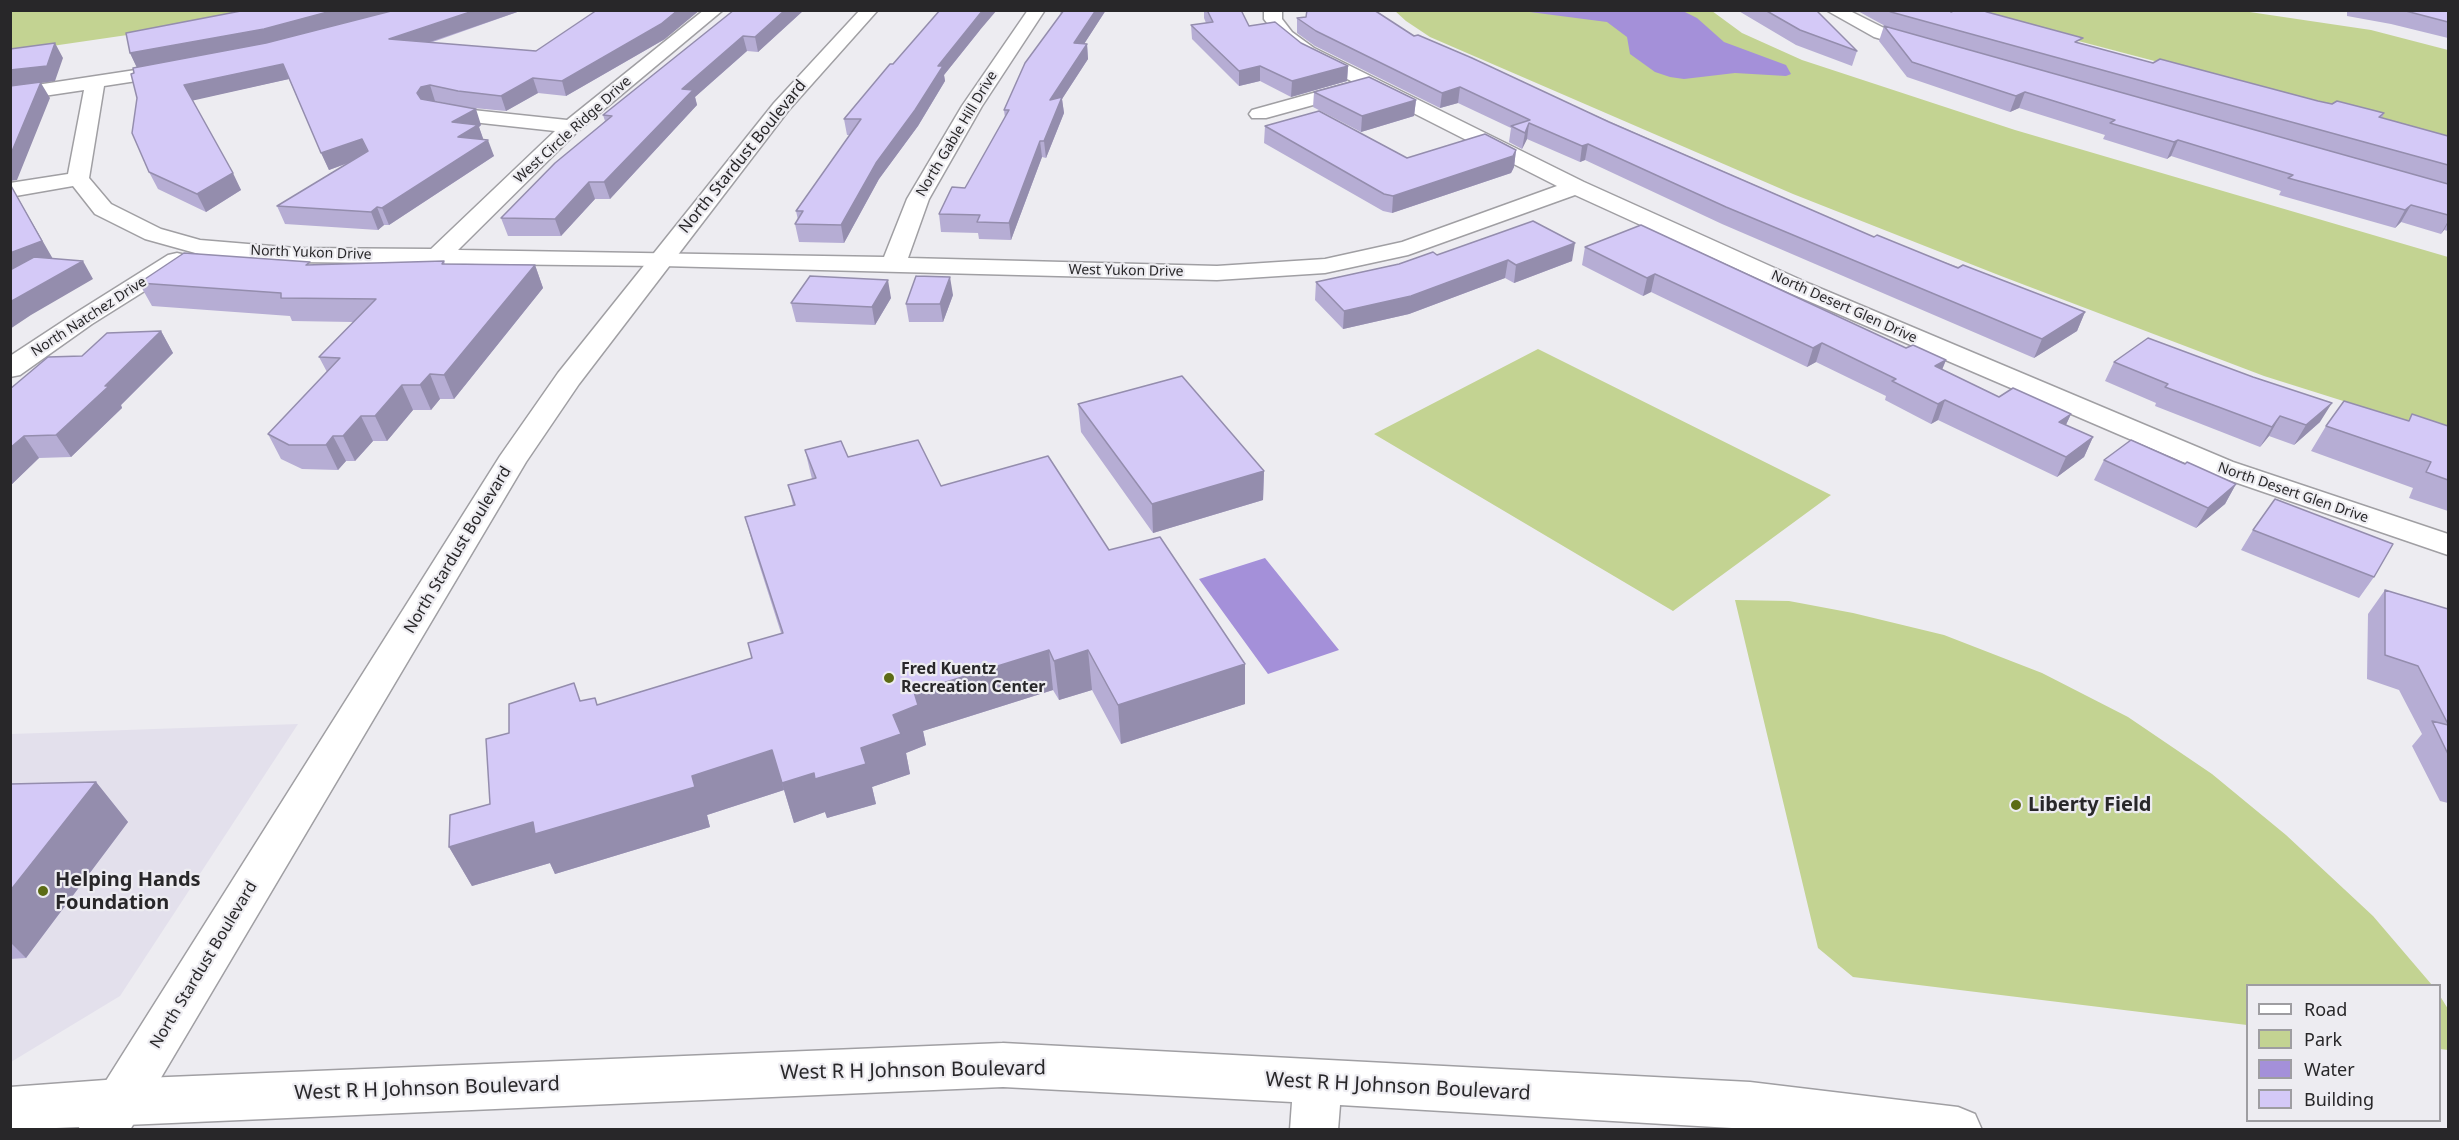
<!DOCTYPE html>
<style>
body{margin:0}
#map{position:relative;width:2459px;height:1140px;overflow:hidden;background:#edecf1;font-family:"Noto Sans",sans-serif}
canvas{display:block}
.frame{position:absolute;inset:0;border:12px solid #282729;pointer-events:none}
.legend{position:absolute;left:2246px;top:984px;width:195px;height:138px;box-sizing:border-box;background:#edecf1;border:2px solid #9e9da1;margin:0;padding:8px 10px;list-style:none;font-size:18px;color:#282729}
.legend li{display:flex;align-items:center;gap:12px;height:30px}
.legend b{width:30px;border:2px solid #9e9da1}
</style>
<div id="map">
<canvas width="2459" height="1140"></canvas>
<div class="frame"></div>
<ul class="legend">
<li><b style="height:8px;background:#fff"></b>Road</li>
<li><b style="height:16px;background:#c3d392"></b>Park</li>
<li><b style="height:16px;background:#a490d9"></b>Water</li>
<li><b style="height:16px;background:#d4c9f7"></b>Building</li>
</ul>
</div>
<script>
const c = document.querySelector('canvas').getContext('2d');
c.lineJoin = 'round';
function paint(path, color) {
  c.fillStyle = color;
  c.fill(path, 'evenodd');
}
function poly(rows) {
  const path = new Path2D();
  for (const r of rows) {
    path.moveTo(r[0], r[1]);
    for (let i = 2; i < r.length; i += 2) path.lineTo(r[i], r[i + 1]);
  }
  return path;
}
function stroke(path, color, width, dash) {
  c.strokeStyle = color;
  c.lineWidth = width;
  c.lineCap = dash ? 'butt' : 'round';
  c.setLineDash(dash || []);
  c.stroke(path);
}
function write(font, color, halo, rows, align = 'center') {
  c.font = font + ' "Noto Sans",sans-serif';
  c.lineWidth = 4.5;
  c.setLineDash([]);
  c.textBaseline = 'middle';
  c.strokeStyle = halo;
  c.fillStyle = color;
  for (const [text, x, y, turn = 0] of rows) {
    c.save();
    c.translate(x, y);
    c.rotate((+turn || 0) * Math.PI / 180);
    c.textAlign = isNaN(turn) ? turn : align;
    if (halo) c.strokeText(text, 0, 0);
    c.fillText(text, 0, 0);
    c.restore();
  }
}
paint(poly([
 [298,724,120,996,11,1062,11,734]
]), '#e3e0ec');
paint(poly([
 [10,11,273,11,223,21,11,52],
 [1395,11,1712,11,1742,33,1802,60,2015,130,2448,257,2448,434,2264,376,2001,276,1793,194,1430,37,1406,21],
 [1964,11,2243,11,2371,30,2448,50,2448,138],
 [1538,349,1831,495,1673,611,1374,434],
 [1735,600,1789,601,1853,613,1944,635,2042,673,2128,717,2212,774,2286,835,2373,916,2432,985,2248,986,2247,1025,1853,977,1818,948],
 [2440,996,2448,1009,2448,1050,2440,1049]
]), '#c3d392');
paint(poly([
 [1522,11,1683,11,1697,18,1724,42,1786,65,1791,74,1786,76,1735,73,1684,79,1670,77,1655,72,1630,54,1627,37,1607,22],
 [1265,558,1339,650,1268,674,1199,579]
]), '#a490d9');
const minor = poly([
 [704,10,723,10,578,131,458,250,884,257,907,199,962,106,1028,10,1045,10,982,106,929,199,908,258,1217,266,1325,259,1402,242,1557,186,1366,89,1364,91,1266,118,1252,118,1249,114,1252,110,1353,82,1302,56,1280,40,1264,19,1264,10,1282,10,1282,19,1292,32,1314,48,1584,182,1810,284,2233,462,2448,534,2448,555,2211,474,1792,294,1575,195,1408,255,1325,273,1217,280,662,266,296,262,199,254,145,239,95,214,73,186,10,197,10,183,68,174,84,90,10,101,10,89,175,64,182,66,184,70,182,74,104,86,89,178,111,204,161,229,200,240,296,248,431,249,555,131,463,121,428,113,425,109,428,105,435,103,463,109,567,120,704,10],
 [1826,10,1848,10,1886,29,1930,43,1933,47,1930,51,1924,52,1874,37,1826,10],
 [177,253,186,255,189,260,186,265,92,324,20,375,10,377,10,356,74,314,168,255,177,253]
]);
const tertiary = poly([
 [860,10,878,10,788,111,579,384,526,462,130,1130,78,1130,85,1114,500,456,558,373,774,103,860,10]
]);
const secondary = poly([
 [1003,1043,1750,1082,1958,1107,1975,1114,1982,1130,1766,1130,1340,1105,1338,1130,1290,1130,1292,1102,1003,1087,10,1130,10,1087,119,1079,1003,1043]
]);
stroke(minor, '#a09fa3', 3);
stroke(tertiary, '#a09fa3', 3);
stroke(secondary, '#a09fa3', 3);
paint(minor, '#fff');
paint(tertiary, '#fff');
paint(secondary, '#fff');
paint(poly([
 [395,10,523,10,430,43,536,51,665,39,566,96,538,93,506,111,463,107,435,101,433,101,481,125,479,127,483,139,494,156,389,225,384,225,378,230,285,224,277,206,348,163,329,170,289,79,192,100,241,190,206,212,158,189,149,172,137,98,137,67,130,53],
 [734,10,804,10,758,52,747,51,695,97,697,105,610,199,595,199,561,236,508,236,501,218,605,121,603,115],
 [1060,10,1106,10,1084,44,1087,44,1088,59,1062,99,1064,113,1046,158,1042,157,1011,240,979,239,978,233,941,232,939,214,965,188,1005,118,1004,110,1061,15],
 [1204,10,1241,10,1249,26,1301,43,1348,66,1347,81,1291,97,1260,81,1239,86,1192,39,1191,25,1206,23,1204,18],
 [1737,10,1816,10,1857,51,1852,66,1796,45],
 [1856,10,1949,10,1951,12,2080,43,2153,63,2318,101,2384,113,2382,118,2448,136,2448,231,2444,230,2441,234,2401,222,2395,228,2279,195,2281,191,2171,156,2167,159,2103,139,2105,135,2019,108,2010,112,1907,77,1879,41,1884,26,1887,27],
 [2347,10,2448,10,2448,38,2391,24,2347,16],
 [1306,17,1414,36,1874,237,2085,312,2077,331,2034,358,1722,224,1585,160,1580,162,1527,139,1522,149,1509,142,1511,128,1458,103,1440,108,1315,46,1297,33,1297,18],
 [980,30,944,75,945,81,918,126,879,179,844,243,799,242,795,224,798,220,796,211,850,135,847,135,844,119,893,64],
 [1314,92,1416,100,1414,116,1361,132,1313,107],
 [1265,126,1407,158,1516,150,1514,167,1511,173,1392,213,1383,211,1264,143],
 [1585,247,1946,360,1942,370,1999,397,2071,414,2066,425,2093,437,2084,457,2057,477,1938,420,1931,424,1885,400,1886,396,1816,362,1807,367,1651,292,1643,296,1582,265],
 [1437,255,1572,261,1514,283,1505,278,1409,314,1343,329,1315,300,1316,282,1399,264],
 [444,261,445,264,535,265,543,288,454,399,440,399,431,410,413,410,387,441,373,441,355,461,346,461,338,470,302,469,281,459,268,434,327,372,319,357,353,322,292,321,290,316,152,306,139,283,311,265],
 [953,295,943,322,909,322,906,304],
 [891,298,875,325,796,322,791,303],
 [161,331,173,353,121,405,122,408,71,457,39,458,10,486,10,389,82,356],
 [2114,362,2320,422,2294,445,2269,436,2260,447,2155,406,2156,403,2105,381],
 [1078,404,1264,471,1263,500,1153,533,1081,432],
 [2412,414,2448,426,2448,511,2409,498,2413,488,2311,451,2326,426,2408,421],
 [805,450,848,457,941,486,1109,550,1245,704,1121,744,1092,690,1059,700,1053,690,923,731,926,745,906,753,910,774,872,787,876,804,827,818,825,812,794,823,784,790,707,815,710,827,555,874,550,863,472,886,449,847,490,804,581,701,595,698,597,705,752,658,781,633,756,555,745,517,793,505,788,485,812,479],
 [2104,460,2236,484,2225,504,2196,528,2094,480],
 [2253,530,2374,577,2359,598,2241,550],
 [2385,590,2448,609,2448,803,2440,801,2412,746,2422,734,2399,690,2367,679,2368,614],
 [96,782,128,822,26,958,10,959,10,784]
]), '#b6add4');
paint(poly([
 [335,10,394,10,271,44,137,68,130,53],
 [476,10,523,10,395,54,389,39],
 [678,10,700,10,665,39,566,96,562,81],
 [785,10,804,10,758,52,755,37],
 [983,10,997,10,980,30,944,75,945,81,918,126,879,179,844,243,841,225,876,163,938,66],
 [1096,10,1106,10,1075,58,1074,43],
 [743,36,747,51,695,97,697,105,610,199,604,182,682,89],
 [55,43,63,58,55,81,41,83,50,98,17,180,10,181,10,70],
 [1087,44,1088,59,1062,99,1064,113,1046,158,1044,141,1050,100],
 [283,64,289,79,191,101,184,85],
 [1260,66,1260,81,1239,86,1239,71],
 [1348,66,1347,81,1291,97,1292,81],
 [533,78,538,93,506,111,501,96],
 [430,85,435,101,427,103,423,109,417,93,421,87],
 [1460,87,1458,103,1440,108,1442,93],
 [2025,92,2019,108,2010,112,2016,96],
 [1416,100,1414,116,1361,132,1362,116],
 [476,109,481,125,479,127,484,141,464,153,452,122],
 [1529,123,1527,139,1522,149,1525,133],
 [362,139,369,155,329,170,321,153],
 [488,140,494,156,389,225,382,208],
 [2178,140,2171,156,2167,159,2174,142],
 [1040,141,1042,157,1011,240,1009,223],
 [1588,144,1585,160,1580,162,1582,146],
 [1516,150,1514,167,1511,173,1392,213,1393,196],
 [233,173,241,190,206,212,197,194],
 [589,182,595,199,561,236,555,219],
 [10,184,53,259,10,274],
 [2411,205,2401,222,2395,228,2405,210],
 [377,207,384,225,378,230,371,212],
 [2448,221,2448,223,2444,230,2441,234],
 [1575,243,1572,261,1514,283,1516,265],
 [1508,260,1505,278,1409,314,1343,329,1344,311],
 [83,261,93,279,31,315,10,329,10,302,19,297],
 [535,265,543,288,454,399,444,375],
 [1655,274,1651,292,1643,296,1647,278],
 [950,277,953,295,943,322,940,304],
 [888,280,891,298,875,325,872,307],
 [2085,312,2077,331,2034,358,2042,339],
 [161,331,173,353,121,405,122,408,71,457,56,435],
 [1822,343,1816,362,1807,367,1813,348],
 [1946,360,1938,379,1935,366],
 [430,374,440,399,431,410,420,385],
 [402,385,413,410,387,441,375,416],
 [1945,400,1938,420,1931,424,1938,404],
 [2332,403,2320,422,2294,445,2306,425],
 [2071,414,2062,433,2059,422],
 [361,416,373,441,355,461,343,436],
 [2280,416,2269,436,2260,447,2272,427],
 [24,436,39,458,10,486,10,448],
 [333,436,346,461,338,470,326,445],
 [2093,437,2084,457,2057,477,2066,457],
 [1264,471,1263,500,1153,533,1152,504],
 [2236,484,2225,504,2196,528,2208,508],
 [1049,650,1053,690,923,731,926,745,906,753,910,774,872,787,876,804,827,818,825,812,794,823,782,783,861,748,914,692],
 [1088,650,1092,690,1059,700,1054,661],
 [1245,664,1245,704,1121,744,1118,705],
 [772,750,784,790,707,815,710,827,555,874,550,863,472,886,449,847,692,776],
 [96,782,128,822,26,958,10,942,10,891]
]), '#948dad');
const building = poly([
 [246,10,335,10,264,29,130,53,126,33,246,10],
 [395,10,476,10,389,39,536,51,597,10,678,10,661,24,562,81,533,78,501,96,458,91,430,85,421,87,417,93,421,99,476,109,452,122,478,125,458,137,488,140,382,208,377,207,371,212,277,206,368,151,362,139,321,153,283,64,184,85,233,173,197,194,149,172,132,133,137,98,131,74,134,73,133,68,266,43,395,10],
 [734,10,785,10,755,37,743,36,682,89,693,90,604,182,589,182,555,219,501,218,555,163,612,116,603,115,734,10],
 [940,10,983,10,938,66,943,66,915,110,876,163,841,225,795,224,803,211,796,211,861,119,844,119,890,64,893,64,940,10],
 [1064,10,1096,10,1074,43,1087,44,1050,100,1062,97,1044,141,1040,141,1009,223,977,222,980,215,939,214,952,187,965,188,1009,110,1004,110,1025,63,1064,10],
 [1207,10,1241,10,1249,26,1275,22,1301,43,1348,66,1292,81,1260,66,1239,71,1191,25,1213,22,1207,10],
 [1307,10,1374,10,1414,36,1418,35,1472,58,1609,122,1874,237,1877,235,1958,268,1963,265,2085,312,2042,339,1726,207,1588,144,1582,146,1529,123,1525,133,1511,126,1530,120,1460,87,1442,93,1316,31,1297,18,1306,17,1307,10],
 [1765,10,1816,10,1857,51,1800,30,1765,10],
 [1887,10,1949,10,1951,12,1956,10,1982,10,1987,12,2083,38,2075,42,2153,63,2160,59,2318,101,2332,104,2337,101,2384,113,2379,117,2448,136,2448,165,1891,12,1887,10],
 [2402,10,2448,10,2448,22,2402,10],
 [1884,26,2448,184,2448,215,2411,205,2405,210,2288,178,2293,175,2178,140,2174,142,2110,123,2115,120,2025,92,2016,96,1912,62,1884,26],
 [55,43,47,66,10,70,10,49,55,43],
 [1369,77,1416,100,1362,116,1314,92,1369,77],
 [41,82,10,156,10,86,41,82],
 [1319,111,1407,158,1485,134,1516,150,1513,156,1393,196,1384,194,1265,126,1319,111],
 [10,184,42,241,10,253,10,184],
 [1533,221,1575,243,1516,265,1508,260,1411,296,1344,311,1316,282,1399,264,1433,252,1437,255,1533,221],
 [1641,225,1906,348,1913,345,1946,360,1935,366,1999,397,2013,388,2071,414,2059,422,2093,437,2066,457,1945,400,1938,404,1892,381,1896,379,1822,343,1813,348,1655,274,1647,278,1585,247,1641,225],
 [184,253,310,262,306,265,444,261,442,264,535,265,444,375,430,374,420,385,402,385,375,416,361,416,343,436,333,436,326,445,289,445,268,434,340,358,319,357,376,299,281,298,281,293,139,283,184,253],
 [34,257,83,261,19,297,10,302,10,270,34,257],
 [810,276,888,280,872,307,791,303,810,276],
 [916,276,950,277,940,304,906,304,916,276],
 [161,331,105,386,109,386,56,435,24,436,10,448,10,389,48,357,82,356,107,333,161,331],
 [2148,338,2253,377,2332,403,2306,425,2280,416,2272,427,2165,387,2168,384,2114,362,2148,338],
 [1182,376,1264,471,1152,504,1078,404,1182,376],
 [2344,401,2409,421,2412,414,2448,426,2448,480,2426,472,2431,462,2326,426,2344,401],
 [918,440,941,486,1048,456,1109,550,1160,537,1245,664,1118,705,1088,650,1054,661,1049,650,914,692,918,705,893,715,901,734,861,748,866,764,815,779,814,773,782,783,772,750,692,776,695,787,535,834,533,822,449,847,450,815,490,804,486,739,509,733,509,704,574,683,580,701,595,698,597,705,752,658,748,643,783,633,745,517,795,505,788,485,816,478,805,450,841,441,848,457,918,440],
 [2131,440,2185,464,2187,462,2236,484,2208,508,2104,460,2131,440],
 [2275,499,2393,544,2374,577,2253,530,2275,499],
 [2385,590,2448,609,2448,724,2418,666,2385,655,2385,590],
 [2432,721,2448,725,2448,754,2432,721],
 [96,782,10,891,10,784,96,782]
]);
paint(building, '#d4c9f7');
stroke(building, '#948dad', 1.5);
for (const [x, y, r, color] of [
 [889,678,6,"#5c6b15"],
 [2016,805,6,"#5c6b15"],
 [43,891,6,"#5c6b15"]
]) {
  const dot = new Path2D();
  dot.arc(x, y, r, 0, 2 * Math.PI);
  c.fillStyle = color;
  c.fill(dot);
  stroke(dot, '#edecf1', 2);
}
write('14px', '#282729', '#edecf1', [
 ["West Circle Ridge Drive",573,130,-42],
 ["North Gable Hill Drive",957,134,-59],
 ["North Yukon Drive",311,253,2],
 ["West Yukon Drive",1126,271,1],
 ["North Desert Glen Drive",1844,307,24],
 ["North Natchez Drive",89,317,-33],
 ["North Desert Glen Drive",2293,493,19]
]);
write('16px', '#282729', '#edecf1', [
 ["North Stardust Boulevard",743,157,-51],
 ["North Stardust Boulevard",458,550,-59],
 ["North Stardust Boulevard",204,965,-59]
]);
write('bold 16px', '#282729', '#edecf1', [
 ["Fred Kuentz",901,669],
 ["Recreation Center",901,687]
], 'left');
write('bold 20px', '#282729', '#edecf1', [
 ["Liberty Field",2028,805],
 ["Helping Hands",55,880],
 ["Foundation",55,903]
], 'left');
write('20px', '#282729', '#edecf1', [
 ["West R H Johnson Boulevard",913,1071,-1],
 ["West R H Johnson Boulevard",1398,1087,3],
 ["West R H Johnson Boulevard",427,1089,-2]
]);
</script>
